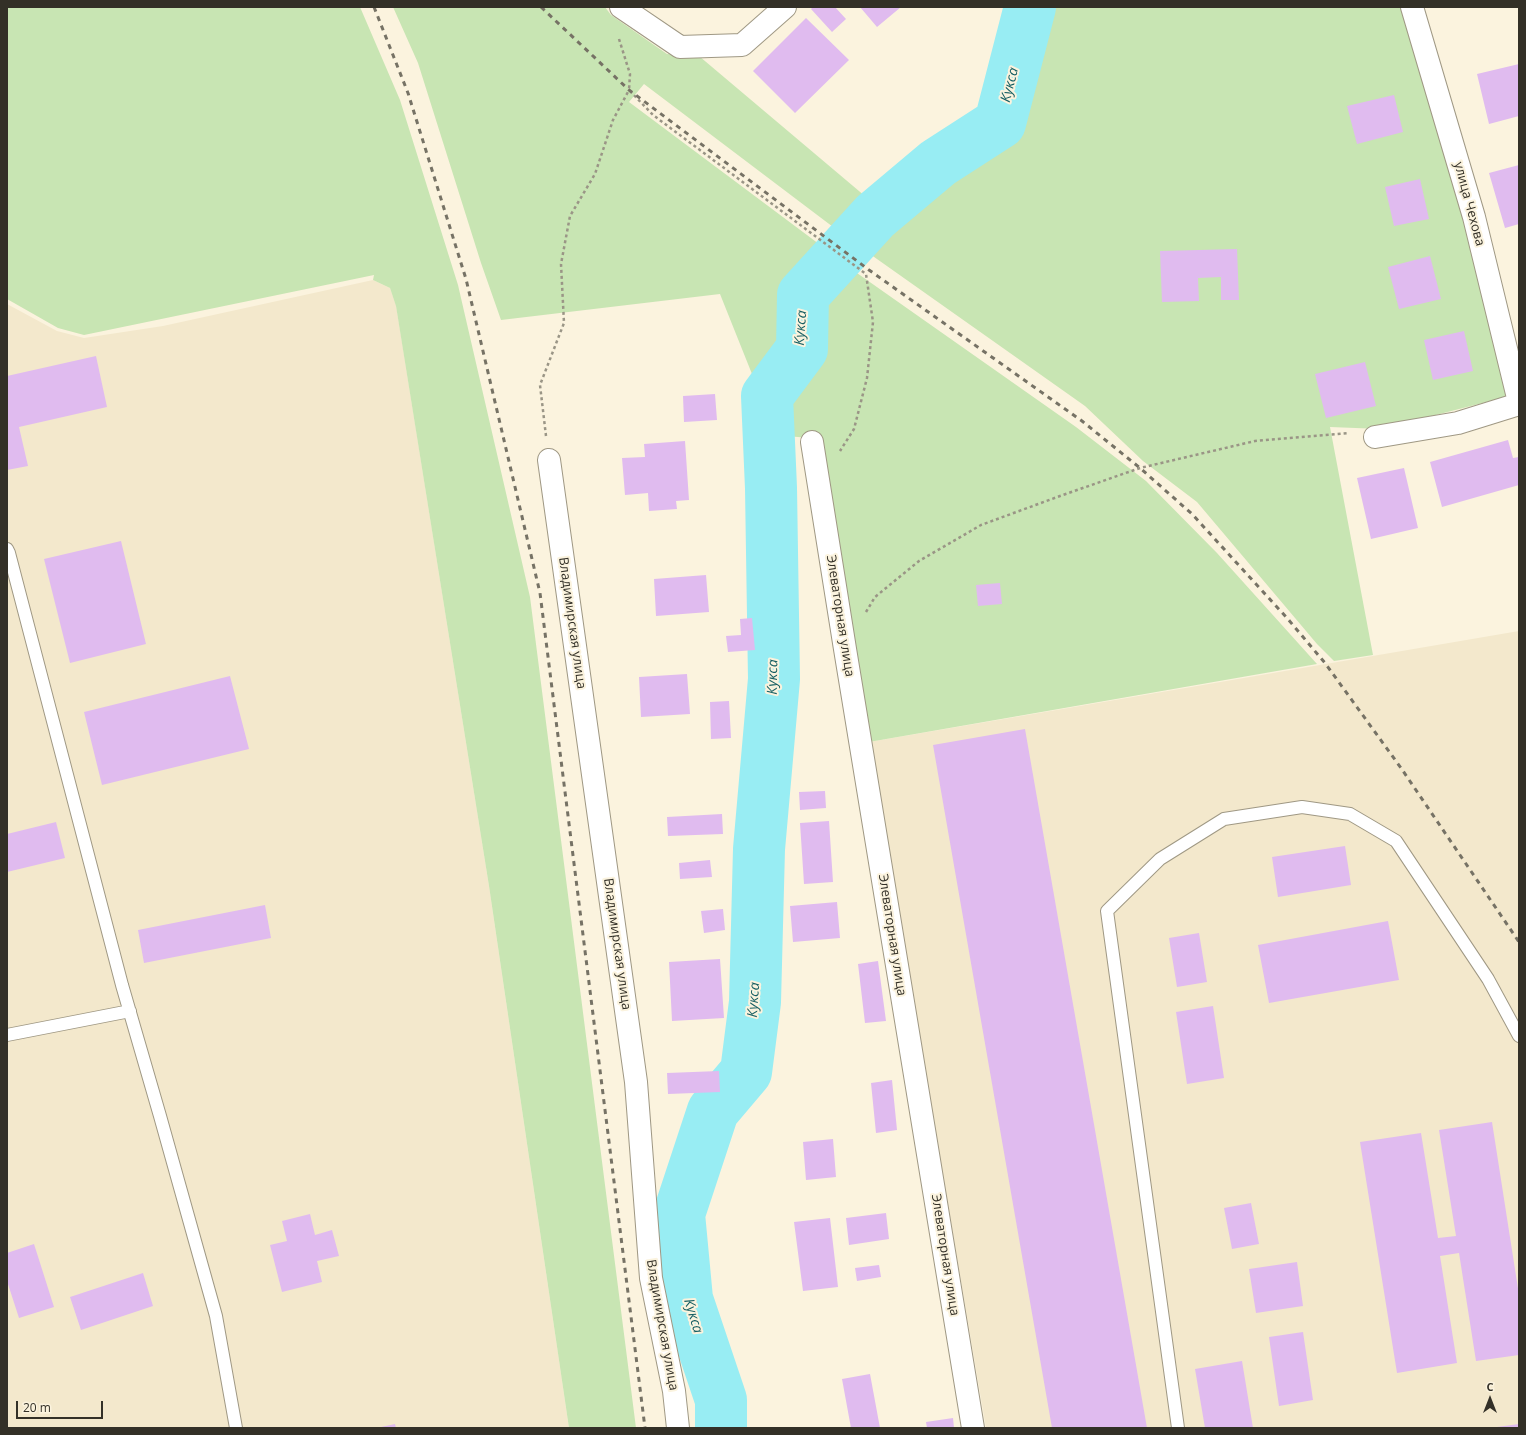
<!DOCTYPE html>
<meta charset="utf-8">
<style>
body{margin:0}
#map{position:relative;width:1526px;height:1435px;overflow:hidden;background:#fbf3de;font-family:"Open Sans",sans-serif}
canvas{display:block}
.frame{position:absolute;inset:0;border:8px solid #333027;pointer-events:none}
.north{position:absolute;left:1470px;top:1379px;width:40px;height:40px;-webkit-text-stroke:3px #fbf3de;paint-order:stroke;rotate:0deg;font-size:11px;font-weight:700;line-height:16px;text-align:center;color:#333027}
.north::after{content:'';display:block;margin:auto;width:14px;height:18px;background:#333027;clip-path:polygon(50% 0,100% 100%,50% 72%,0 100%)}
.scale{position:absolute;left:16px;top:1401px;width:87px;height:18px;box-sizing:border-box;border:2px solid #333027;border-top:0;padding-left:5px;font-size:12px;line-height:14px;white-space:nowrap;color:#333027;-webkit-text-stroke:3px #fbf3de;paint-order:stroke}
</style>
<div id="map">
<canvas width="1526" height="1435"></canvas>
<div class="frame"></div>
<div class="north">С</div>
<div class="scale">20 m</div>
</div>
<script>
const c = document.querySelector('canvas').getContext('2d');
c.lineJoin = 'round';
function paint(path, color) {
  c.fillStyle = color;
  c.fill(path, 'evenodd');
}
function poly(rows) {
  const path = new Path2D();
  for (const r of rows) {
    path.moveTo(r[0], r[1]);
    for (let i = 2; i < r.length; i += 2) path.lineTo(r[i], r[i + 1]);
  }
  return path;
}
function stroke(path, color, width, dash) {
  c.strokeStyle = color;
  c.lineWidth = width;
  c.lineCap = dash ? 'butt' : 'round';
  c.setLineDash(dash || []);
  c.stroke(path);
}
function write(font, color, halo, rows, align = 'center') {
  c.font = font + ' "Open Sans",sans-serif';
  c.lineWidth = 4;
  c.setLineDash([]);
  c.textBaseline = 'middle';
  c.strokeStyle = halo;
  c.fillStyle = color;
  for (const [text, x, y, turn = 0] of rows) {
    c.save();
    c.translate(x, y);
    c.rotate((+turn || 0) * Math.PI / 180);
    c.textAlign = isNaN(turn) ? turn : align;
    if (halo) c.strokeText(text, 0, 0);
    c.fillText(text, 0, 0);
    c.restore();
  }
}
paint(poly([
 [373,280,390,288,396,305,489,886,569,1428,7,1428,7,304,57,331,84,338,163,326],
 [1519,631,1519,1428,986,1428,869,742]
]), '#f3e8cc');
paint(poly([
 [7,7,360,7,400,100,458,285,530,597,636,1428,569,1428,489,886,396,306,390,288,373,280,374,275,84,335,58,328,7,299],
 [393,7,605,7,611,15,667,54,699,56,872,202,841,233,644,84,629,102,823,247,793,283,786,316,791,349,758,389,720,294,501,320,481,263,418,63],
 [1040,7,1405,7,1469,235,1506,397,1381,429,1330,427,1373,655,1334,661,1317,644,1197,502,1143,461,1085,406,860,247,944,178,1008,133],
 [847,266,1076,427,1146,481,1217,553,1317,664,869,742,822,439,786,436,787,392,810,362,815,302]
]), '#c8e5b3');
stroke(poly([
 [721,1428,721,1400,687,1299,679,1214,713,1111,746,1072,755,1002,759,849,774,679,771,488,767,396,802,349,803,295,875,216,938,163,1000,123,1030,7]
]), '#98edf3', 52);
paint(poly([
 [813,7,835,7,846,19,832,32,811,9],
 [860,7,901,7,877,27],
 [806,18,849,60,795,113,753,71],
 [1519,64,1519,116,1489,124,1477,74],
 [1394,95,1403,132,1357,144,1347,106],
 [1519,165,1519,224,1505,228,1489,173],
 [1420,179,1429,219,1394,226,1385,187],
 [1237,249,1239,300,1221,300,1221,277,1198,278,1199,301,1162,302,1160,251],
 [1430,256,1441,299,1399,309,1388,267],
 [1464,331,1473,371,1433,380,1424,340],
 [96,356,107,407,19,427,28,466,7,470,7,376],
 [1365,362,1376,406,1326,418,1315,374],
 [715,394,717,420,684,422,683,396],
 [1508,440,1513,458,1519,457,1519,485,1442,507,1430,462],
 [685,441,689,500,676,501,677,509,649,511,648,493,625,495,622,458,645,457,644,444],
 [1404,468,1418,528,1371,539,1357,478],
 [121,541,146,644,70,663,44,559],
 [706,575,709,612,656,616,654,579],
 [1000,583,1002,604,978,606,976,585],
 [752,618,755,650,728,652,726,636,741,635,740,619],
 [687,674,690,714,641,717,639,677],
 [230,676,249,749,102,785,84,712],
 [729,701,731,738,711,739,710,702],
 [1025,729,1147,1428,1052,1428,933,745],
 [825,791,826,808,800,810,799,792],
 [722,814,723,834,668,836,667,817],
 [829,821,833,882,804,884,800,823],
 [56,822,65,858,7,872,7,834],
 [1345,846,1351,885,1278,897,1272,857],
 [710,860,712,877,680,879,679,863],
 [837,902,840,938,793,942,790,906],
 [265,905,271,938,144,963,138,930],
 [723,909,725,930,704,933,701,911],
 [1388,921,1399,980,1269,1003,1258,945],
 [1199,933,1207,982,1177,987,1169,938],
 [720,959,724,1018,672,1021,669,962],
 [878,961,886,1021,865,1023,858,964],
 [1213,1006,1224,1078,1187,1084,1176,1012],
 [719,1071,720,1092,668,1094,667,1073],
 [892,1080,897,1130,876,1133,871,1083],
 [1492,1122,1519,1295,1519,1355,1476,1361,1459,1253,1440,1256,1457,1363,1397,1373,1360,1142,1421,1133,1438,1238,1456,1236,1439,1130],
 [833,1139,836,1177,806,1180,803,1142],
 [1251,1203,1259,1244,1232,1249,1224,1208],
 [886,1213,889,1239,849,1245,846,1218],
 [310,1214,315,1235,332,1230,339,1256,317,1261,322,1282,282,1292,270,1245,287,1241,282,1221],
 [830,1218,838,1287,803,1291,794,1222],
 [34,1244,54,1307,19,1318,7,1281,7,1253],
 [1297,1262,1303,1306,1256,1313,1249,1269],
 [879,1265,881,1277,857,1281,855,1268],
 [143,1273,153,1306,81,1330,70,1297],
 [1303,1332,1313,1400,1279,1406,1269,1337],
 [1242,1361,1253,1428,1205,1428,1195,1369],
 [870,1374,880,1428,851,1428,842,1379],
 [953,1418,954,1428,927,1428,926,1422],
 [395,1424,396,1428,381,1428,381,1427],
 [1519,1424,1519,1428,1497,1428,1497,1427]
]), '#e0bbef');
const lane = poly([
 [7,549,9,553,122,985,160,1116,216,1316,236,1428],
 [7,1035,130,1011],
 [1178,1428,1107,911,1160,859,1224,819,1302,807,1350,814,1396,841,1488,979,1519,1036]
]);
const street = poly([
 [621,7,680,47,742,45,785,7],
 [1412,7,1474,217,1519,402],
 [1375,437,1458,423,1519,404],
 [812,442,845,649,973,1428],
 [549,460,636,1082,651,1278,674,1391,678,1428]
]);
stroke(lane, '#9f9884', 14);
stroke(street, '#9f9884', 24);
stroke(poly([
 [619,39,630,74,629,90,653,115,866,274,873,322,867,378,854,429,840,451],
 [546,436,540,385,564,323,561,264,570,216,595,174,613,120,629,90],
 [866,612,875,597,919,561,981,525,1060,496,1140,468,1255,441,1349,433]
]), '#9a9586', 2.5, [3, 3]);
stroke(lane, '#fff', 12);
stroke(street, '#fff', 22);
stroke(poly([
 [374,7,408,93,466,279,540,593,645,1428],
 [541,7,629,90,869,270,1082,421,1140,468,1192,514,1287,618,1325,663,1401,768,1519,942]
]), '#767265', 3, [5, 5]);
write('13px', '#333027', '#fbf3de', [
 ["улица Чехова",1469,204,75],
 ["Элеваторная улица",840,616,81],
 ["Владимирская улица",572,623,82],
 ["Элеваторная улица",892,935,81],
 ["Владимирская улица",617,944,82],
 ["Элеваторная улица",945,1255,81],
 ["Владимирская улица",662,1325,80]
]);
write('italic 14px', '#145d61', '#fbf3de', [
 ["Кукса",1010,85,-76],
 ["Кукса",801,328,-86],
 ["Кукса",773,677,-89],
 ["Кукса",754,1000,-86],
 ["Кукса",693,1316,73]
]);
</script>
